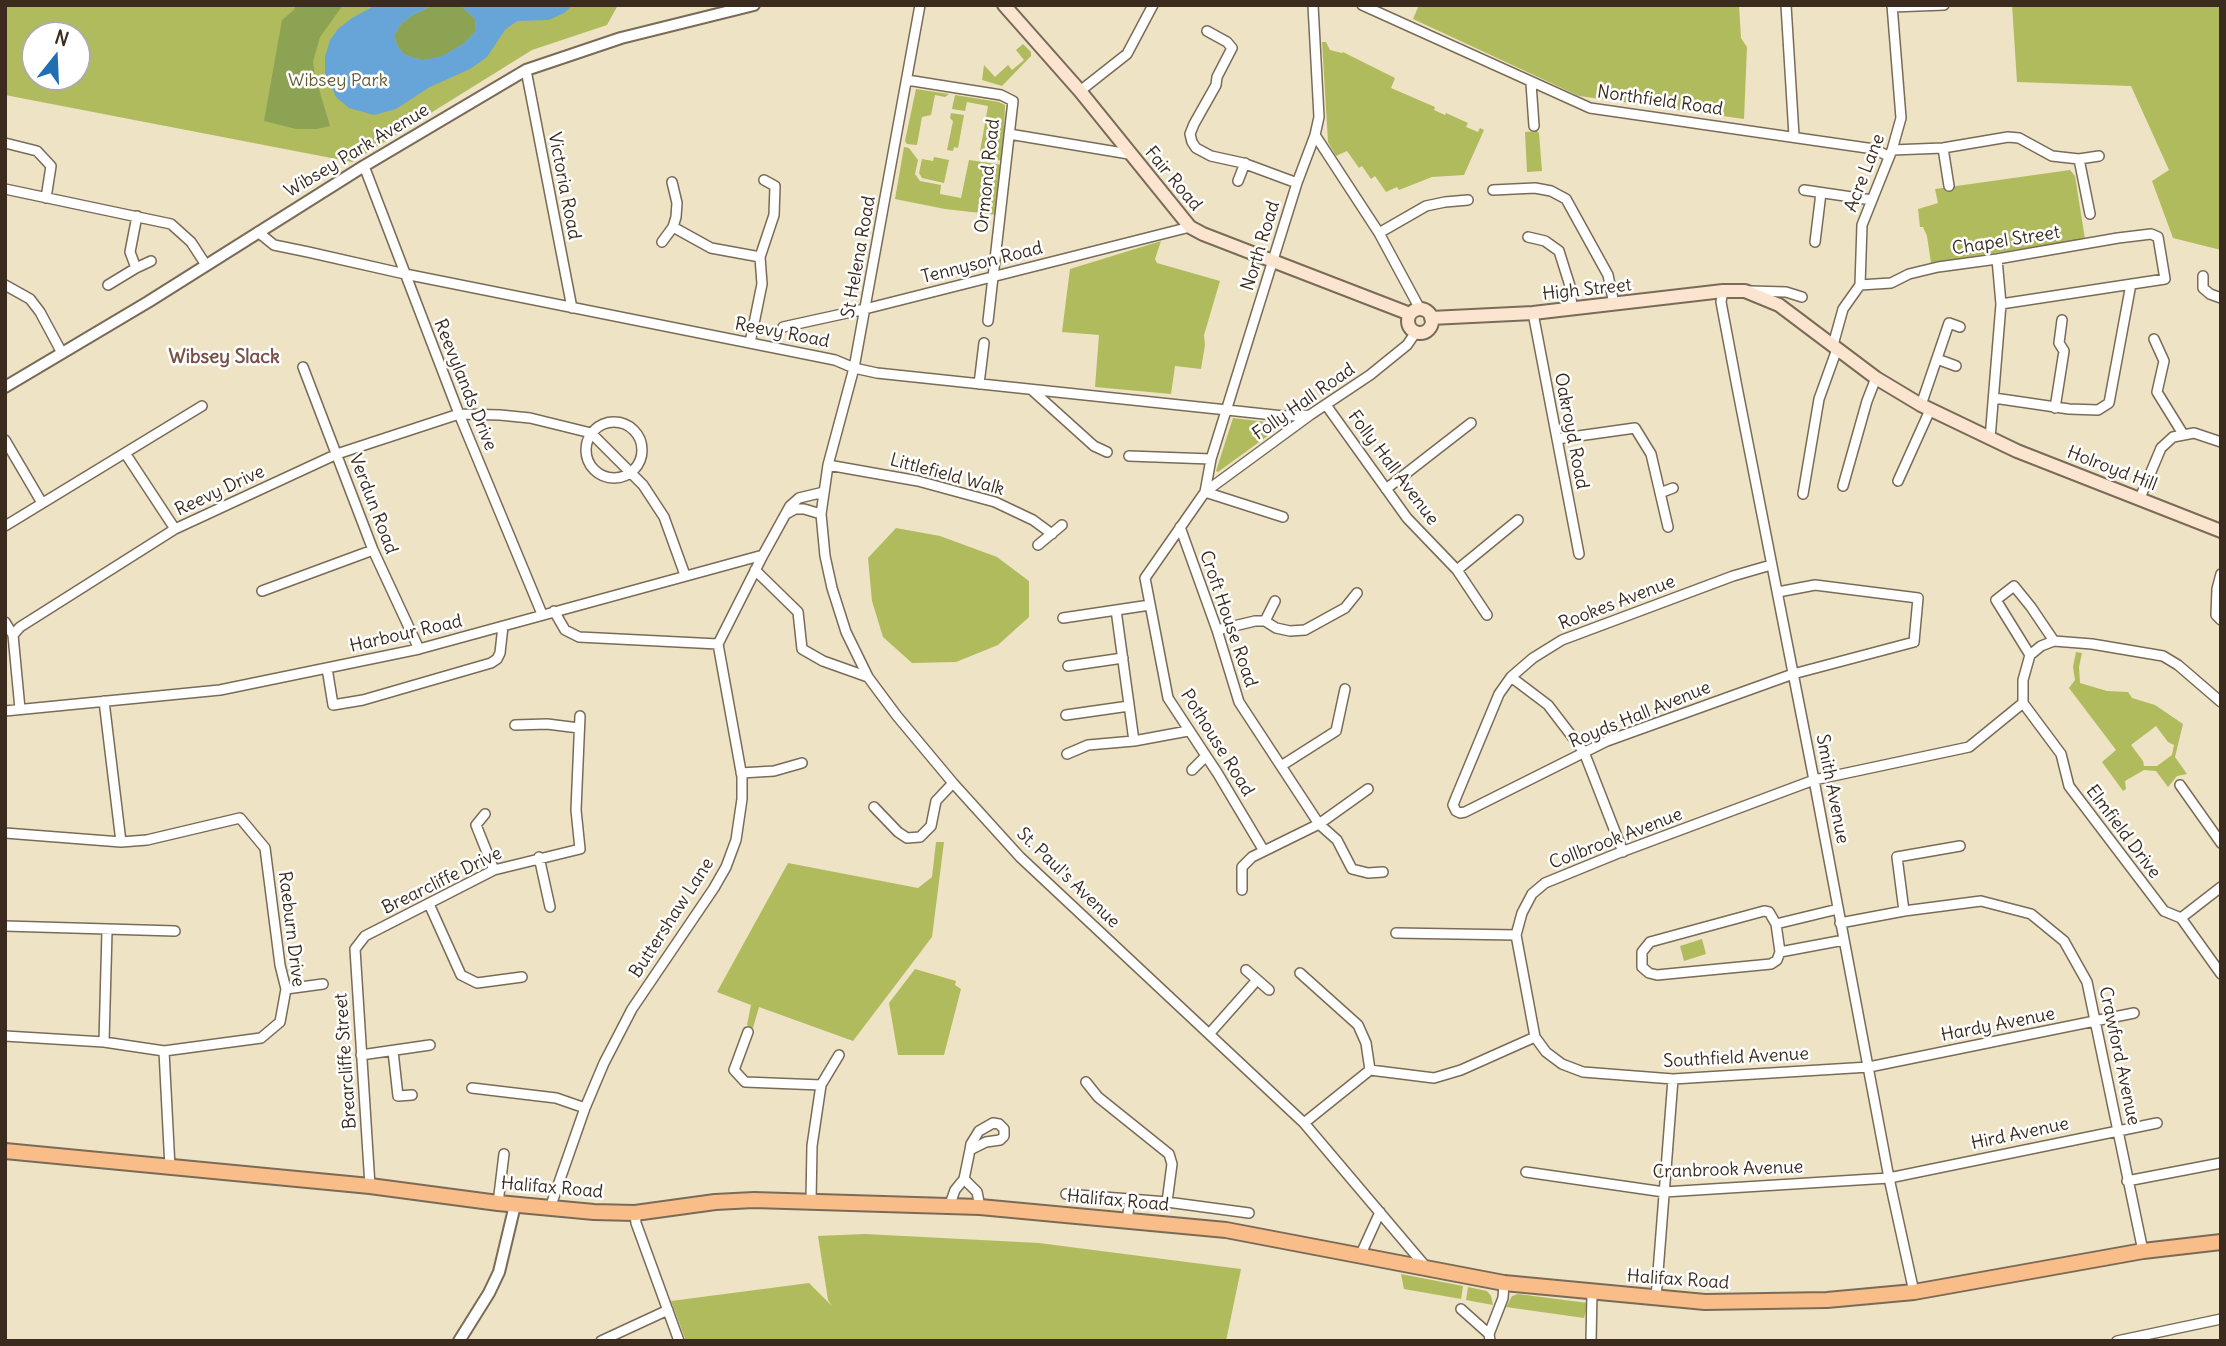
<!DOCTYPE html>
<style>
body{margin:0}
#map{position:relative;width:2226px;height:1346px;overflow:hidden;background:#eee3c5;font-family:Delius,sans-serif}
canvas{display:block}
.frame{position:absolute;inset:0;border:7px solid #3b2a1e;pointer-events:none}
.north{position:absolute;left:21px;top:21px;width:70px;height:70px;box-sizing:border-box;background:#fff;border:2px solid #b1aaa5;border-radius:50%;rotate:18deg;font-size:19px;font-weight:700;line-height:28px;text-align:center;color:#3b2a1e}
.north::after{content:'';display:block;margin:auto;width:24px;height:32px;background:#1f6fb2;clip-path:polygon(50% 0,100% 100%,50% 72%,0 100%)}
</style>
<div id="map">
<canvas width="2226" height="1346"></canvas>
<div class="frame"></div>
<div class="north">N</div>
</div>
<script>
const c = document.querySelector('canvas').getContext('2d');
c.lineJoin = 'round';
function paint(path, color) {
  c.fillStyle = color;
  c.fill(path, 'evenodd');
}
function poly(rows) {
  const path = new Path2D();
  for (const r of rows) {
    if (r.length === 3) {
      path.moveTo(r[0] + r[2], r[1]);
      path.arc(r[0], r[1], r[2], 0, 2 * Math.PI);
      continue;
    }
    path.moveTo(r[0], r[1]);
    for (let i = 2; i < r.length; i += 2) path.lineTo(r[i], r[i + 1]);
  }
  return path;
}
function stroke(path, color, width, dash) {
  c.strokeStyle = color;
  c.lineWidth = width;
  c.lineCap = dash ? 'butt' : 'round';
  c.setLineDash(dash || []);
  c.stroke(path);
}
function write(font, color, halo, rows, align = 'center') {
  c.font = font + ' Delius,sans-serif';
  c.lineWidth = 5;
  c.setLineDash([]);
  c.textBaseline = 'middle';
  c.strokeStyle = halo;
  c.fillStyle = color;
  for (const [text, x, y, turn = 0] of rows) {
    c.save();
    c.translate(x, y);
    c.rotate((+turn || 0) * Math.PI / 180);
    c.textAlign = isNaN(turn) ? turn : align;
    if (halo) c.strokeText(text, 0, 0);
    c.fillText(text, 0, 0);
    c.restore();
  }
}
paint(poly([
 [5,5,618,5,607,25,532,50,352,162,5,95],
 [35,35,77,35,77,77,35,77],
 [1419,5,1739,5,1741,38,1747,47,1744,119,1579,96,1413,19],
 [2012,5,2221,5,2221,250,2173,238,2152,181,2169,170,2131,86,2017,82],
 [1322,42,1326,42,1330,50,1342,53,1343,52,1395,78,1391,88,1435,107,1434,110,1445,115,1446,113,1468,123,1466,127,1478,132,1480,128,1484,130,1464,175,1432,177,1399,190,1397,187,1386,192,1375,176,1371,179,1362,166,1359,168,1347,151,1336,156,1328,142],
 [1023,44,1031,52,1031,56,1002,86,982,80,984,65,995,77,1008,65,1012,70,1024,60,1016,50],
 [916,89,949,94,945,97,935,95,931,115,922,117,917,145,907,144,905,141],
 [955,95,999,102,1005,105,1003,161,979,157,988,106,967,102,965,111,952,109],
 [951,113,964,115,958,148,954,147,953,151,947,150,953,121,950,118],
 [1537,131,1539,133,1542,171,1527,172,1525,132],
 [904,147,909,148,918,160,915,174,920,181,941,185,940,194,961,198,969,160,1003,165,998,215,945,209,895,199],
 [934,157,949,160,944,183,922,178,919,173,922,159,933,161],
 [2070,170,2075,176,2085,239,1931,263,1927,236,1923,227,1920,227,1918,209,1938,203,1935,189],
 [1161,241,1155,259,1157,263,1220,281,1204,335,1205,345,1201,369,1175,366,1171,394,1095,387,1099,335,1062,332,1070,269],
 [1233,418,1284,424,1218,472,1216,471],
 [896,528,940,536,997,557,1029,581,1029,617,998,645,956,662,912,663,883,637,872,601,868,558],
 [2076,652,2082,653,2079,667,2080,683,2107,691,2128,692,2132,698,2155,705,2183,724,2175,757,2187,774,2177,776,2168,787,2156,771,2144,770,2125,781,2126,789,2123,791,2102,762,2116,750,2069,688,2075,680,2073,667],
 [2156,726,2168,742,2174,745,2172,755,2157,766,2144,766,2143,761,2131,745],
 [936,842,944,842,932,937,853,1041,759,1007,753,1028,747,1025,751,1005,717,992,788,863,918,888,932,877],
 [1702,939,1706,954,1684,961,1680,946],
 [915,969,956,981,955,985,961,989,944,1055,898,1055,889,1003],
 [865,1234,1039,1243,1241,1269,1226,1341,686,1341,671,1301,809,1283,832,1306,828,1300,818,1236],
 [1401,1274,1463,1286,1461,1299,1404,1289],
 [1468,1287,1487,1291,1491,1296,1493,1305,1466,1300],
 [1518,1294,1588,1303,1584,1318,1506,1307,1512,1296]
]), '#b0bb5d');
paint(poly([
 [296,5,343,5,320,37,313,62,315,76,330,126,317,129,296,129,264,121,282,20,294,10],
 [434,5,460,5,475,19,476,31,463,44,441,57,423,60,405,55,398,47,394,36,401,24,413,15]
]), '#8ca354');
paint(poly([
 [376,5,434,5,413,15,401,24,394,36,398,47,405,55,423,60,442,56,463,44,476,31,475,19,460,5,573,5,564,13,549,20,517,21,505,30,487,57,470,69,430,87,396,109,374,115,349,108,336,97,325,73,325,57,330,40,338,29,352,18]
]), '#67a5d9');
const minor = poly([
 [920,5,854,368,828,465,821,514,825,556,832,588,846,632,868,677,897,716,953,783,1020,857,1304,1123,1426,1267],
 [1362,5,1590,108,1874,149,1888,156],
 [1786,5,1794,136],
 [1892,7,1944,5],
 [1207,31,1227,42,1232,48,1217,77,1216,85,1194,124,1190,134,1192,142,1196,148,1211,156,1243,163,1297,183],
 [526,70,572,308],
 [907,80,1001,95,1013,101,988,321],
 [1531,83,1534,126],
 [1080,91,1127,54,1153,5],
 [1009,134,1129,154],
 [1315,135,1379,233,1420,309],
 [5,143,37,151,51,166,46,198],
 [1943,148,1949,186],
 [1892,150,1943,148,2008,137,2019,138,2052,156,2079,159,2090,214],
 [2079,159,2099,156],
 [364,166,459,414,542,614],
 [1238,181,1245,163],
 [5,189,171,224,191,242,206,265],
 [1493,190,1535,188,1551,191,1566,199,1608,275,1614,304],
 [1804,190,1872,200],
 [673,227,711,248,760,257],
 [258,232,274,245,308,252,405,274,835,360,854,368,877,373,1227,410,1283,416,1310,415],
 [1379,233,1426,206,1445,202,1468,200],
 [1528,237,1545,241,1559,251,1570,286,1572,308],
 [662,242,673,227,676,217,677,203,672,182],
 [1815,242,1821,193],
 [136,268,151,261],
 [2203,276,2203,288,2210,294,2221,298],
 [5,285,30,299,40,312,62,353],
 [108,285,136,268,130,252,137,216],
 [1860,285,1891,283,1909,274,1938,267,1997,259,2118,238,2151,234,2158,237,2165,279,2001,304],
 [1723,291,1721,302,1737,387,1814,780,1889,1178,1914,1292],
 [1750,291,1786,292,1802,297],
 [1533,313,1579,554],
 [783,327,865,309,1190,227],
 [2154,339,2164,361,2157,392,2183,434],
 [750,343,762,284,760,257,774,215,775,186,764,180],
 [1833,345,1843,309,1860,285,1862,225,1892,150,1901,118,1892,5],
 [1937,359,1956,366],
 [303,367,373,550,419,649],
 [979,384,984,343],
 [1033,391,1094,446,1107,452],
 [1994,398,2069,409,2098,410,2109,403,2131,284],
 [1326,405,1407,518,1457,570,1487,615],
 [1921,405,1949,323,1960,327],
 [2055,408,2064,351,2059,343,2062,320],
 [614,450,28],
 [1557,439,1635,428,1651,454,1668,527],
 [1990,439,2001,304,1997,259],
 [5,440,42,503],
 [125,453,175,529],
 [1129,456,1211,459],
 [828,465,918,481,995,502,1033,520,1052,534],
 [1898,481,1930,410],
 [1843,486,1867,401,1876,378],
 [1386,489,1471,423],
 [1660,493,1673,488],
 [1803,494,1819,399,1837,349],
 [2140,498,2161,448,2173,437,2194,433,2221,442],
 [786,514,795,509,804,509,821,514],
 [1283,517,1205,492,1211,459,1297,183,1315,135,1319,117,1313,5],
 [5,526,202,406],
 [1180,527,1217,630,1239,702,1319,824,1337,840,1352,869,1368,873,1383,872],
 [1038,545,1062,525],
 [1771,565,1733,576,1562,640,1533,658,1511,677,1499,694,1457,795,1453,805,1456,811,1460,813,1465,812,1607,741,1793,674,1914,642,1918,598,1815,585,1778,592],
 [755,570,798,612,802,649,823,661,868,677],
 [1457,570,1518,520],
 [2221,574,2217,589,2216,615,2221,620],
 [262,591,373,550],
 [1116,610,1134,741],
 [554,611,565,630,579,637,718,644],
 [1063,618,1150,605],
 [1265,621,1275,601],
 [5,622,13,635,20,709],
 [1217,630,1255,621,1265,621,1276,628,1290,631,1305,630,1345,608,1357,593],
 [13,635,20,627,175,529,337,454,459,414,500,415,530,418,591,433,643,485,664,517,685,575],
 [2030,655,1996,600,2014,586,2031,607,2054,641],
 [1068,666,1123,658],
 [327,668,333,705,363,700,491,663,497,659,500,653,503,626],
 [1511,677,1548,705,1584,752,1623,852],
 [104,701,121,842],
 [2221,702,2178,665,2163,656,2092,644,2054,641,2041,646,2030,655,2023,680,2023,703,2061,754,2069,786,2164,911,2181,918,2221,974],
 [2023,703,1969,747,1814,780,1616,854,1545,883,1532,894,1522,913,1516,935,1535,1037,1546,1052,1562,1064,1583,1072,1673,1079,1869,1067,2134,1013],
 [5,711,220,690,419,649,763,555,790,506,799,498,824,492],
 [1066,715,1129,706],
 [515,725,547,724,579,728],
 [1067,754,1088,745,1134,741,1188,731],
 [1281,766,1336,731,1345,689],
 [1192,770,1206,756],
 [741,773,774,771,802,763],
 [2180,785,2221,843],
 [874,807,898,832,907,838,920,837,931,826,936,801,953,783],
 [485,814,476,825,494,870],
 [5,833,121,842,147,840,240,818,265,848,280,965,286,989,280,1022,261,1038,164,1051,104,1042,5,1036],
 [1264,851,1218,774,1168,698,1145,578,1205,492,1310,415,1370,375,1407,345,1416,332],
 [539,857,550,907],
 [1242,890,1242,867,1252,857,1319,824,1368,789],
 [429,904,461,975,477,983,522,977],
 [1764,911,1769,912,1776,924,1780,952,1777,960,1771,964,1657,975,1649,973,1642,967,1642,952,1650,942,1764,911],
 [1904,911,1897,857,1960,846],
 [2181,918,2221,887],
 [1840,923,1904,911,1981,901,2031,914,2064,941,2087,982,2143,1251],
 [1776,924,1838,909],
 [5,926,175,931],
 [1396,933,1516,935],
 [1780,952,1844,940],
 [1246,970,1269,990],
 [1300,973,1358,1025,1366,1043,1370,1070,1304,1123],
 [286,989,323,984],
 [748,1032,734,1070,745,1082,821,1085],
 [1210,1033,1257,980],
 [104,1042,107,931],
 [164,1051,170,1168],
 [393,1051,398,1096,412,1095],
 [361,1055,430,1045],
 [1370,1070,1434,1078,1461,1070,1535,1037],
 [1086,1082,1098,1097,1169,1154,1172,1164,1167,1202],
 [472,1088,556,1098,585,1108],
 [1526,1172,1664,1192,1889,1178,2157,1123],
 [964,1179,977,1192,980,1207],
 [2127,1181,2221,1163],
 [370,1186,355,949,365,936,494,870,580,849,576,810,580,716],
 [1066,1194,1167,1202,1249,1213],
 [811,1201,812,1146,821,1085,839,1055],
 [498,1203,504,1154],
 [950,1204,955,1190,964,1179,970,1150,971,1144,979,1131,993,1123,999,1124,1004,1129,1004,1136,1000,1140,986,1142,970,1150],
 [550,1208,585,1108,604,1063,632,1009,714,888,726,867,736,840,742,799,742,777,718,644,763,555],
 [635,1213,636,1223,679,1341],
 [1127,1221,1130,1199],
 [1360,1256,1380,1212],
 [1656,1298,1673,1079],
 [1461,1309,1489,1334,1490,1341],
 [1489,1334,1503,1298,1504,1283],
 [601,1341,668,1310],
 [1591,1341,1592,1293],
 [2117,1341,2221,1319]
]);
const tertiary = poly([
 [5,387,148,302,364,166,526,70,621,38,754,5],
 [459,1341,489,1293,499,1272,515,1205]
]);
const secondary = poly([
 [1004,5,1080,91,1190,227,1203,234,1410,314],
 [1420,321,12],
 [1431,318,1533,313,1723,291,1745,291,1779,305,1876,378,1921,405,2017,451,2221,531]
]);
const trunk = poly([
 [5,1151,370,1186,498,1203,594,1212,635,1213,715,1202,754,1200,980,1207,1226,1230,1504,1283,1705,1302,1827,1300,1914,1292,2143,1251,2221,1242]
]);
stroke(minor, '#7a6b58', 12);
stroke(tertiary, '#7a6b58', 14);
stroke(secondary, '#7a6b58', 16);
stroke(trunk, '#7a6b58', 18);
stroke(minor, '#fff', 9);
stroke(tertiary, '#fff', 10);
stroke(secondary, '#fce5d0', 12);
stroke(trunk, '#f8bd89', 14);
write('18px', '#645d34', '#fff', [
 ["Wibsey Park",338,81]
]);
write('18px', '#3b2a1e', '#fff', [
 ["Northfield Road",1660,101,8],
 ["Wibsey Park Avenue",357,151,-31],
 ["Acre Lane",1865,173,-69],
 ["Ormond Road",988,176,-84],
 ["Fair Road",1173,179,50],
 ["Victoria Road",564,186,79],
 ["Chapel Street",2006,241,-9],
 ["North Road",1261,246,-73],
 ["St Helena Road",859,257,-80],
 ["Tennyson Road",982,263,-14],
 ["High Street",1587,290,-6],
 ["Reevy Road",782,333,11],
 ["Reevylands Drive",465,385,68],
 ["Folly Hall Road",1304,402,-35],
 ["Oakroyd Road",1571,431,79],
 ["Folly Hall Avenue",1393,468,53],
 ["Holroyd Hill",2112,469,21],
 ["Littlefield Walk",947,475,15],
 ["Reevy Drive",220,491,-25],
 ["Verdun Road",373,504,69],
 ["Rookes Avenue",1617,603,-21],
 ["Croft House Road",1228,619,71],
 ["Harbour Road",406,634,-13],
 ["Royds Hall Avenue",1640,715,-22],
 ["Pothouse Road",1217,743,58],
 ["Smith Avenue",1832,789,79],
 ["Elmfield Drive",2123,832,53],
 ["Collbrook Avenue",1616,839,-21],
 ["St. Paul's Avenue",1068,878,44],
 ["Brearcliffe Drive",442,881,-26],
 ["Buttershaw Lane",672,918,-57],
 ["Raeburn Drive",291,929,83],
 ["Hardy Avenue",1998,1025,-11],
 ["Crawford Avenue",2119,1056,78],
 ["Southfield Avenue",1736,1058,-3],
 ["Brearcliffe Street",346,1061,-94],
 ["Hird Avenue",2020,1134,-12],
 ["Cranbrook Avenue",1728,1170,-2],
 ["Halifax Road",552,1188,5],
 ["Halifax Road",1118,1201,5],
 ["Halifax Road",1678,1280,4]
]);
write('bold 19px', '#785148', '#fff', [
 ["Wibsey Slack",224,358]
]);
</script>
